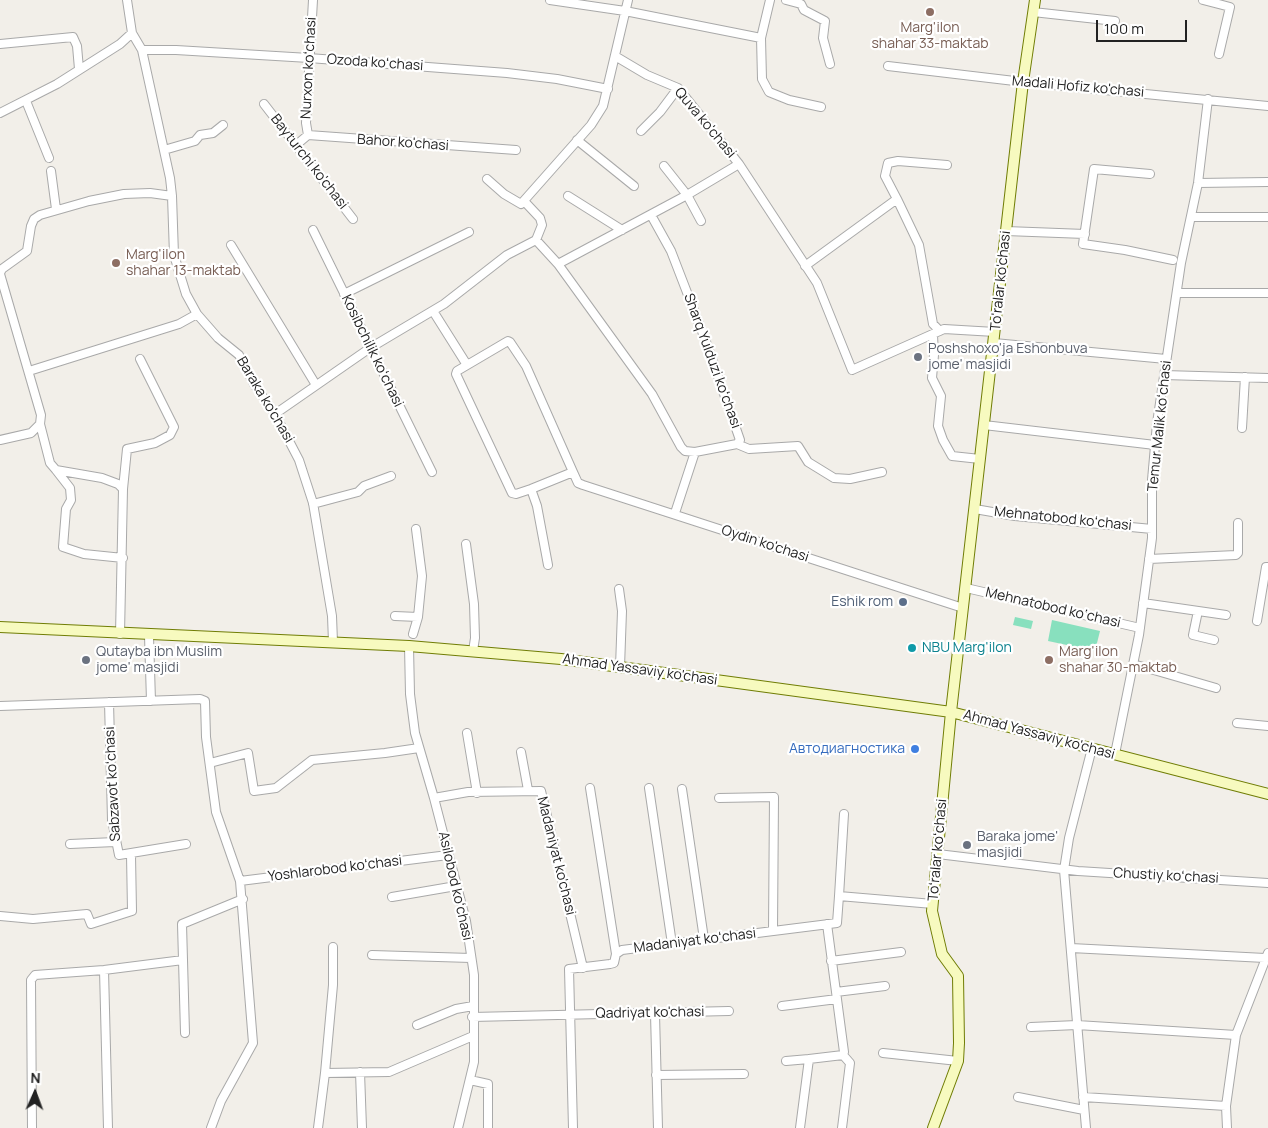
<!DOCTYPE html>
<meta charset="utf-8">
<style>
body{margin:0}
#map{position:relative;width:1268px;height:1128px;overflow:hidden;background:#f2efe9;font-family:Manrope,sans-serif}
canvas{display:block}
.north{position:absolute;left:10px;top:1068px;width:50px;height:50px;-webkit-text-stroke:4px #fff;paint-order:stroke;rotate:2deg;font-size:14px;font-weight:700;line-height:20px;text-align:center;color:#222}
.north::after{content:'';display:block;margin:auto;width:18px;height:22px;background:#222;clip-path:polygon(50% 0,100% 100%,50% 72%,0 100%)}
.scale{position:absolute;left:1096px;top:20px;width:91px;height:22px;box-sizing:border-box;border:2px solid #222;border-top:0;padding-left:6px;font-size:15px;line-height:18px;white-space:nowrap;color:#222;-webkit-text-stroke:4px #fff;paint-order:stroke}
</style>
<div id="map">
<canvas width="1268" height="1128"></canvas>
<div class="north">N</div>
<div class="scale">100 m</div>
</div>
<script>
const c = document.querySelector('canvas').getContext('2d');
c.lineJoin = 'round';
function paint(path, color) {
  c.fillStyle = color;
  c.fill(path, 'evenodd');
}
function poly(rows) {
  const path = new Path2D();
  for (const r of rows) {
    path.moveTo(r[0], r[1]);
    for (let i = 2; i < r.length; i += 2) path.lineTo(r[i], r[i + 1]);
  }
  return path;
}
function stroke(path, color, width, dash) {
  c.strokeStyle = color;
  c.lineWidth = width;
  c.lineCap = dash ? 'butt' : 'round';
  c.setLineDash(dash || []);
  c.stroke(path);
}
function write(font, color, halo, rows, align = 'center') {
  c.font = font + ' Manrope,sans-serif';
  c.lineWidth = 4.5;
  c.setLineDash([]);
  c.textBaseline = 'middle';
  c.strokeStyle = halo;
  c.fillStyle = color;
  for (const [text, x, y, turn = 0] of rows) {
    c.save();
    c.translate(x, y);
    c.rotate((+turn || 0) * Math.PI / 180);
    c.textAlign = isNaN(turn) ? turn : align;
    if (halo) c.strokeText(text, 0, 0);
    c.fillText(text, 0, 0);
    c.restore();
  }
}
paint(poly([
 [1015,617,1033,621,1031,629,1013,625],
 [1052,620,1100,631,1095,651,1048,641]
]), '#88e0be');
const street = poly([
 [127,0,132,33,142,50,170,178,172,196,174,255,186,294,197,314,218,338,239,355,254,384,275,414,299,460,313,503,332,616,333,642],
 [550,0,625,11,761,38],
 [770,0,761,38,762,79,769,92,789,100,821,107],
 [786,0,801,4,804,10,825,21,823,38,830,64],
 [1203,0,1230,7,1219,54],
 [1033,12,1115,21],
 [0,44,73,37,77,46,79,69],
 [142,50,176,50,309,58,507,73,557,79,608,89],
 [615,56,647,75,678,88,739,164,817,283,852,370,944,329,995,332],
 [888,66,1023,82,1268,106],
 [26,101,49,158],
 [264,104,353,219],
 [0,113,57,84,120,44,132,33],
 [641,131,660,112,678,88],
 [308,135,306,123,313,0],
 [577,140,634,186],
 [295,146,308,135,516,150],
 [164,150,195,141,200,135,213,133,223,125],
 [664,166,687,195,701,221],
 [51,171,56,209],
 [1150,174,1094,169,1083,244,1125,250,1173,260],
 [487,179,504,194,521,204,591,125,603,106,628,0],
 [1198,183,1268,182],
 [568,196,622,230],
 [897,199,885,176,888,163,898,161,947,165],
 [1191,217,1268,217],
 [313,230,432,472],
 [1006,231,1085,234],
 [536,240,558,264,687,195,739,164],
 [231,245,316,385],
 [558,264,652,394,681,447,685,451,695,452,737,444,740,440,705,339,671,251,651,215],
 [805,266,897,199,919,245,933,324,940,331],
 [0,273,2,269,27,251,31,226,34,219,40,215,89,201,124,194,150,193,172,196],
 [0,274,41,415,40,424,31,433,0,440],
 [1178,293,1268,293],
 [344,294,469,232],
 [433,311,467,365],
 [933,335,934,355,932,378,941,396,938,426,943,440,952,456,980,459],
 [994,343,1166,359],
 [29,371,179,324,197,314],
 [1164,375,1268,378],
 [275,414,370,348,444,304,507,255,536,240,542,225,540,218,524,201],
 [40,424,50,463,56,470,102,478,118,484,123,489,120,634],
 [984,425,1155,445],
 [1242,428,1245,377],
 [737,444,749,449,798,446,808,462,834,478,850,479,882,472],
 [56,470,70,488,71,500,66,509,63,547,84,554,123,558],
 [573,472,531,489,516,494,512,493,456,374,457,371,508,341,510,342,526,366,573,472,578,483,583,485,963,608],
 [123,489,127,449,155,443,170,435,174,427,140,359],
 [531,489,537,506,548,565],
 [313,504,358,492,364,486,391,476],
 [975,509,1015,516,1152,529],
 [675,513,695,452],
 [416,529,422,576,418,617],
 [466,544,474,604,475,638,473,651],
 [1149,559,1236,555,1238,553,1238,523],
 [966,588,1140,628],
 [619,589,622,611,620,667],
 [1143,603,1226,615],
 [1198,611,1193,635,1214,640],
 [395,616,418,617,413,634],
 [1257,621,1266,567,1268,567],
 [149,636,151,701],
 [409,646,410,694,415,733,434,798,466,921,474,975,474,1062,458,1128],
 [1133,664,1216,688],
 [109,702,112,820,119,855,186,844],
 [0,706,200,699,205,701,206,737,216,812,240,881],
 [1237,723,1268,726],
 [467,733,477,793],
 [521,752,528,790],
 [1115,754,1139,635,1152,538,1152,480,1157,423,1181,263,1198,183,1208,99],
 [210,763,248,753,254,791,276,788,312,760,385,753,419,748],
 [590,788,616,954],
 [649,788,672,944],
 [682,789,704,939],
 [434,798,468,792,541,791,583,968],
 [719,798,774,797,773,931],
 [70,844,115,842],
 [938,854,1078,871,1268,883],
 [839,896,844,814],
 [392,897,456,886],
 [0,916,33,919,87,914,91,924,132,911,131,855],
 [1071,948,1265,958],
 [372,955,471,958],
 [183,960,185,1033],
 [831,961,901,952],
 [104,970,108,1128],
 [836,992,885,986],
 [782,1006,837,999],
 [655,1014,658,1128],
 [472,1017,729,1011],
 [417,1025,456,1009,473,1006],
 [1031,1027,1077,1025,1236,1035],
 [883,1053,958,1061],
 [786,1061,809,1059],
 [360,1072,362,1128],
 [325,1073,389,1072,473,1036],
 [656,1075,744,1074],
 [470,1080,488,1084,488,1128],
 [1018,1097,1084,1110],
 [1083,1097,1226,1106],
 [32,1128,31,980,35,975,104,970,183,960,182,924,243,899],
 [211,1128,221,1101,253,1043,240,881,448,855],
 [318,1128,325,1073,333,985,333,947],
 [573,1128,569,969,610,964,614,963,616,954,622,950,837,923,839,896,933,904],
 [800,1128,809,1059,843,1055,844,1052,827,924],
 [842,1128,850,1063,843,1055],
 [1086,1128,1064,870,1069,838,1092,748],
 [1227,1128,1226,1106,1236,1035,1268,953]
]);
const secondary = poly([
 [0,627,409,646,561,659,951,712,1268,794],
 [933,1128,958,1061,959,1043,958,976,942,954,932,911,951,712,1023,82,1035,0]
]);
stroke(street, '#a9a9a9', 10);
stroke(secondary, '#707d05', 12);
stroke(street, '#fff', 8);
stroke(secondary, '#f7fabf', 10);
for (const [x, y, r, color] of [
 [930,12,5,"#8d6e63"],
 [116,263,5,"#8d6e63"],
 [918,357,5,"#6b7280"],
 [903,602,5,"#5c6f8a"],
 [912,648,5,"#0f9aa8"],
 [86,660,5,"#6b7280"],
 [1049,660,5,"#8d6e63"],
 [915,749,5,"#3f7fe0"],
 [967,845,5,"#6b7280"]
]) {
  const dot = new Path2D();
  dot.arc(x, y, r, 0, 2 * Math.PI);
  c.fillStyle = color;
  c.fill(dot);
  stroke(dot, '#fff', 2);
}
write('14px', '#785e54', '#fff', [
 ["Marg'ilon",930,28,"center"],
 ["shahar 33-maktab",930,44,"center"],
 ["Marg'ilon",126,255],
 ["shahar 13-maktab",126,271],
 ["Marg'ilon",1059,652],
 ["shahar 30-maktab",1059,668]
], 'left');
write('14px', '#222', '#fff', [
 ["Ozoda koʻchasi",375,63,4],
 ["Nurxon koʻchasi",309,68,-87],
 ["Madali Hofiz ko'chasi",1078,87,5],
 ["Quva ko'chasi",705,123,50],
 ["Bahor ko'chasi",403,143,4],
 ["Bayturchi ko'chasi",309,162,52],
 ["To'ralar ko'chasi",1001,281,-84],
 ["Kosibchilik koʻchasi",372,351,64],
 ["Sharq Yulduzi koʻchasi",712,361,70],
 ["Baraka ko'chasi",265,400,59],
 ["Temur Malik koʻchasi",1160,426,-84],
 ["Mehnatobod koʻchasi",1063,519,6],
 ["Oydin ko'chasi",765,544,18],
 ["Mehnatobod ko‘chasi",1053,608,13],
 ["Ahmad Yassaviy ko'chasi",640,670,8],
 ["Ahmad Yassaviy ko'chasi",1039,735,15],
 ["Sabzavot koʻchasi",113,784,-93],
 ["Toʻralar koʻchasi",938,850,-85],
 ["Madaniyat ko'chasi",556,856,76],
 ["Yoshlarobod koʻchasi",335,869,-7],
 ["Chustiy koʻchasi",1166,876,3],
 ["Asilobod koʻchasi",455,886,77],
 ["Madaniyat koʻchasi",695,941,-7],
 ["Qadriyat ko'chasi",650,1013,-1]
]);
write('14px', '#5b616d', '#fff', [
 ["Poshshoxo'ja Eshonbuva",928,349],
 ["jome' masjidi",928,365],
 ["Qutayba ibn Muslim",96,652],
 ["jome' masjidi",96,668],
 ["Baraka jome'",977,837],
 ["masjidi",977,853]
], 'left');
write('14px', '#4e5e75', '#fff', [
 ["Eshik rom",893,602]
], 'right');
write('14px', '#0d838f', '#fff', [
 ["NBU Marg'ilon",922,648]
], 'left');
write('14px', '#366cbe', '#fff', [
 ["Автодиагностика",905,749]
], 'right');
</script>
